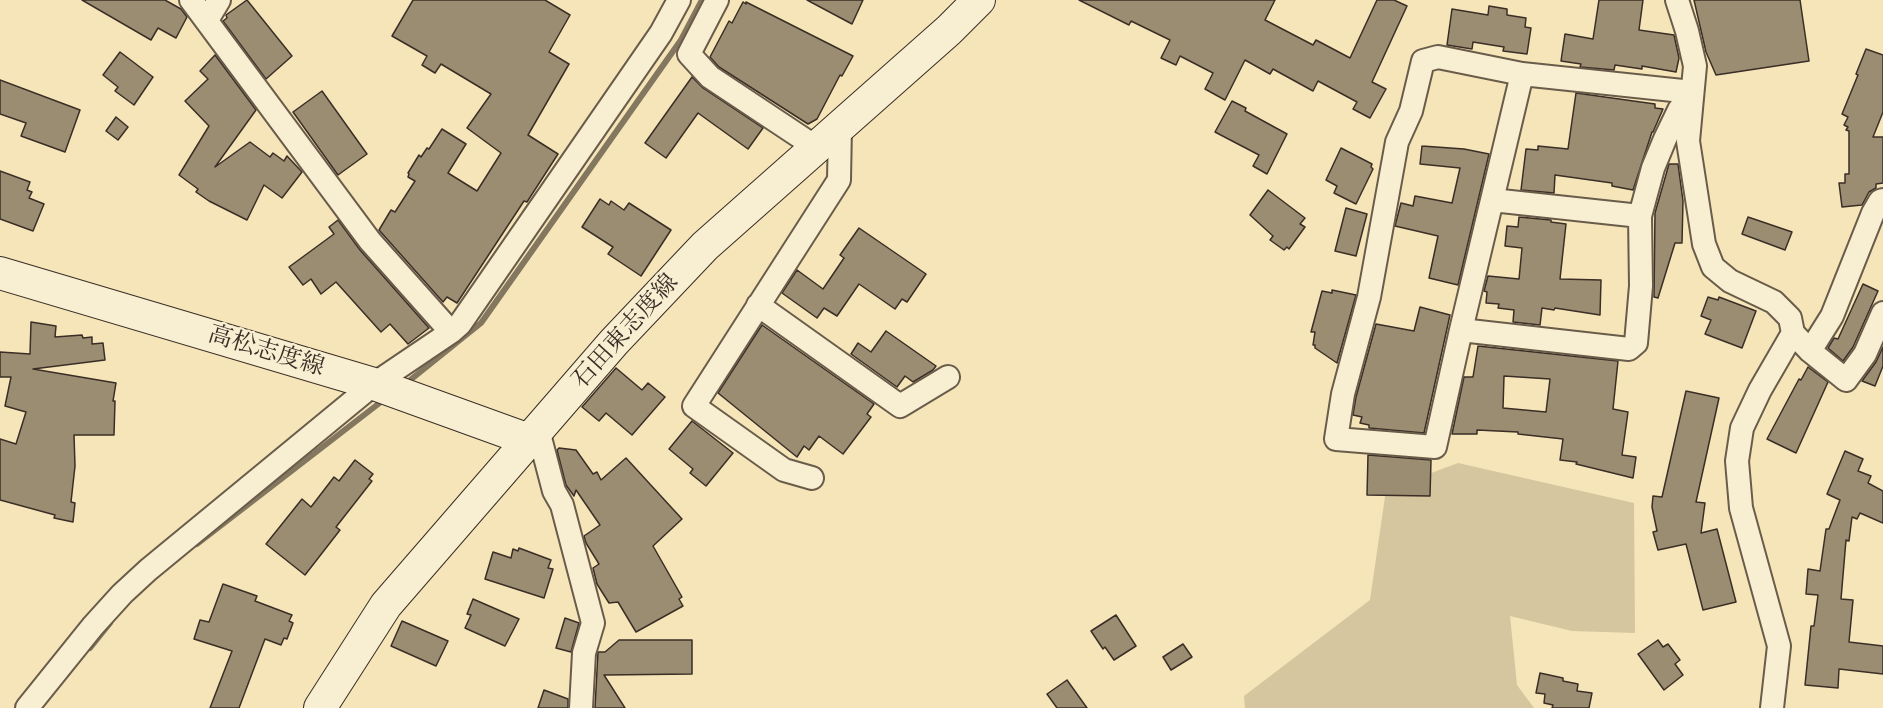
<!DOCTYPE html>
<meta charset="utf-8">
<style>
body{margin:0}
canvas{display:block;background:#f5e5b8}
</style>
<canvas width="1883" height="708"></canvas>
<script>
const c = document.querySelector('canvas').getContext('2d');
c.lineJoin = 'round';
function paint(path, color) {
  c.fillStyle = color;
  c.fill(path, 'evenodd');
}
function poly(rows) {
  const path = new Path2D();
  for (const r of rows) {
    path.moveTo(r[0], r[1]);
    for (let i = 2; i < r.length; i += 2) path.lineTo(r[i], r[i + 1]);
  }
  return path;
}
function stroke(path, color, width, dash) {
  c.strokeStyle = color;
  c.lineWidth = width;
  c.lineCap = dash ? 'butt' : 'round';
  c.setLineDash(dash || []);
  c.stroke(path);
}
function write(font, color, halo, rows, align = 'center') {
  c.font = font + ' "Libre Bodoni","Noto Serif JP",serif';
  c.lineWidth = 4.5;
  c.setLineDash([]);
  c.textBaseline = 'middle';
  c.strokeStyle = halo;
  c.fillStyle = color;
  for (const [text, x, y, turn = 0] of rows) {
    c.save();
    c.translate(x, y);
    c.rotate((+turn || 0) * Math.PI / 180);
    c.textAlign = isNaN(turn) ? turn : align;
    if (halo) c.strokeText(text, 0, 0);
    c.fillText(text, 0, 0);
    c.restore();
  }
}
paint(poly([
 [1458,463,1634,503,1635,633,1572,631,1510,616,1517,685,1534,708,1245,708,1244,696,1370,600,1386,490]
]), '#d5c69f');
stroke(poly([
 [404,385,481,323,681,40,702,0],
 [197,544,386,398],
 [90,648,110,623]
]), '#847760', 6);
const building = poly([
 [82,0,165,0,181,9,187,17,176,38,158,28,151,40,82,0],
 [247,0,292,56,266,79,223,21,227,18,226,15,247,0],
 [413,0,545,0,570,15,549,52,569,64,528,135,558,154,527,202,524,201,457,303,447,297,443,302,379,230,391,210,395,212,415,181,408,177,409,174,408,173,419,155,421,157,427,148,429,149,442,129,466,144,448,173,477,191,501,153,467,128,491,94,441,64,435,73,422,65,427,56,392,36,413,0],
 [807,0,863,0,852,24,807,0],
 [1079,0,1275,0,1265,20,1313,45,1316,40,1350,58,1377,0,1394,0,1407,6,1372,82,1386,89,1370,118,1353,109,1357,102,1318,81,1313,91,1273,69,1270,74,1245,60,1225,100,1205,89,1213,73,1180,56,1176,65,1161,58,1170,40,1131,21,1129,25,1079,0],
 [1599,0,1643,0,1639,30,1674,35,1679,58,1676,72,1642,66,1642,69,1615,65,1614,70,1580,67,1581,64,1561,61,1565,34,1593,39,1599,0],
 [1694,0,1800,0,1809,61,1716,75,1706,52,1694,0],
 [743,2,746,4,746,2,853,56,842,76,840,75,817,119,808,124,719,67,710,57,729,21,732,23,743,2],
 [1489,6,1507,9,1507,15,1526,18,1525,27,1531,28,1527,54,1503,51,1504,47,1473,42,1472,49,1447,45,1452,9,1488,15,1489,6],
 [1866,49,1883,55,1883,112,1873,137,1883,137,1883,183,1876,184,1876,188,1869,192,1862,205,1842,207,1839,183,1845,183,1845,174,1849,174,1849,131,1846,130,1848,127,1844,125,1848,117,1842,114,1858,75,1856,74,1866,49],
 [120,52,153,77,134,105,115,91,118,87,103,75,120,52],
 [215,55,256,110,215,167,250,142,270,157,273,153,284,161,287,156,302,172,282,198,264,185,247,220,209,201,196,192,198,189,179,175,209,126,185,101,208,79,200,71,215,55],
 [692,77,703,88,763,128,748,149,698,113,666,158,645,143,692,77],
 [0,80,80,110,65,152,21,136,26,123,0,114,0,80],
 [322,91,367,154,338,175,293,112,322,91],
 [1576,93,1655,104,1655,108,1663,109,1653,132,1652,132,1633,190,1612,186,1612,183,1555,175,1554,193,1521,190,1526,149,1538,150,1538,146,1568,149,1576,93],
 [1232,101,1246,108,1245,111,1287,134,1267,174,1253,166,1259,155,1215,132,1232,101],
 [116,117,128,127,118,140,106,131,116,117],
 [1422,146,1464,149,1489,154,1458,285,1429,278,1438,236,1395,226,1401,203,1413,206,1415,196,1452,203,1460,168,1420,164,1422,146],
 [1341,148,1372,164,1371,167,1373,169,1356,204,1334,193,1337,186,1326,180,1341,148],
 [1669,164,1678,164,1683,201,1682,243,1675,243,1658,298,1654,297,1655,213,1669,164],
 [0,171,30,182,27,190,32,192,29,198,44,204,33,231,0,219,0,171],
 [1268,190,1305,218,1300,224,1305,227,1289,249,1287,247,1284,250,1270,240,1273,236,1250,215,1268,190],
 [600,199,609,205,611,201,624,210,629,203,671,230,641,276,608,254,613,247,582,227,600,199],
 [1346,208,1367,214,1356,256,1335,251,1346,208],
 [1519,217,1551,220,1551,222,1566,224,1560,279,1601,280,1600,315,1555,308,1554,310,1542,308,1540,325,1513,322,1514,310,1498,308,1499,304,1486,303,1487,292,1484,291,1488,276,1519,279,1522,248,1505,246,1507,226,1518,227,1519,217],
 [1748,217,1792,232,1785,250,1742,234,1748,217],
 [338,220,360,250,429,328,408,344,390,324,381,332,336,282,321,294,311,279,303,285,289,267,334,234,329,227,338,220],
 [859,228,926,274,907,302,902,299,895,309,859,284,837,316,824,308,817,318,782,293,797,270,823,289,844,258,840,255,859,228],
 [1863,284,1878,291,1853,347,1843,361,1828,348,1834,338,1838,339,1863,284],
 [1332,290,1356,295,1337,363,1315,348,1315,345,1313,345,1315,332,1311,332,1322,291,1332,293,1332,290],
 [1708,297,1718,300,1719,297,1756,311,1742,348,1705,334,1711,320,1701,316,1708,297],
 [1420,307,1450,315,1424,433,1369,428,1369,425,1360,423,1362,417,1353,415,1356,397,1376,324,1414,331,1420,307],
 [31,322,56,326,55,337,82,335,83,338,92,337,92,344,103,343,105,360,33,369,116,383,113,401,115,401,114,435,74,435,75,466,71,502,75,503,73,522,54,518,55,515,0,500,0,439,16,444,26,412,5,406,11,377,0,377,0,352,30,354,31,322],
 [762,325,874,404,867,414,871,417,843,454,819,436,809,450,804,446,797,457,718,393,762,325],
 [886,331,936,366,933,370,913,382,905,376,897,387,851,354,858,343,871,352,886,331],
 [1478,346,1618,361,1613,409,1628,412,1622,455,1636,457,1633,478,1576,464,1577,462,1560,460,1563,439,1518,434,1518,432,1477,430,1477,434,1452,434,1464,377,1473,377,1478,346],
 [1504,376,1550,379,1546,412,1503,408,1504,376],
 [1883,347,1883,366,1875,386,1862,381,1876,362,1883,347],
 [1808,367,1828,382,1796,453,1767,439,1799,379,1801,380,1808,367],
 [616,368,642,390,648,383,665,397,632,435,606,413,599,421,582,407,616,368],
 [1686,391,1719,398,1696,502,1705,503,1701,533,1717,529,1736,602,1703,610,1686,544,1658,550,1653,532,1657,531,1652,507,1653,496,1662,497,1686,391],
 [692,421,733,453,706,486,690,473,693,469,669,449,692,421],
 [559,448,576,450,593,474,597,472,601,480,626,458,682,519,653,546,682,597,679,599,683,606,636,632,618,602,609,603,597,584,593,568,599,564,586,543,584,536,600,525,576,490,574,496,566,485,557,450,559,448],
 [1845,451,1863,459,1858,471,1871,476,1868,483,1883,491,1883,523,1860,513,1857,519,1852,517,1849,541,1846,540,1841,599,1853,600,1849,642,1883,646,1883,674,1839,669,1838,688,1805,685,1811,626,1814,626,1818,595,1806,594,1808,569,1820,571,1826,529,1829,529,1840,500,1827,494,1845,451],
 [1368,455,1431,460,1430,496,1367,495,1368,455],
 [355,460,373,474,369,479,372,481,336,527,340,530,305,575,266,544,302,499,311,507,334,477,339,481,355,460],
 [519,548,551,560,548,568,553,569,544,598,485,579,493,552,511,558,513,549,518,551,519,548],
 [223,584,257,596,255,601,292,615,289,621,293,623,287,639,284,638,281,645,265,639,239,708,210,708,232,651,194,639,200,620,209,622,223,584],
 [473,599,519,619,505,646,465,628,471,615,467,614,473,599],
 [1116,615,1136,646,1114,660,1105,647,1103,649,1091,631,1116,615],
 [565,618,579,623,571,652,556,648,565,618],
 [402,621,448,641,436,666,391,646,402,621],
 [619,640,692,640,692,674,604,675,625,708,595,708,598,652,605,652,619,640],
 [1658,640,1663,647,1668,644,1680,660,1675,664,1683,675,1664,690,1638,654,1658,640],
 [1183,644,1192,657,1171,670,1163,657,1183,644],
 [1540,673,1563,678,1563,681,1578,684,1577,691,1592,693,1589,708,1552,708,1553,705,1544,703,1545,694,1536,693,1540,673],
 [1067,680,1087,708,1057,708,1047,694,1067,680],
 [544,690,568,699,568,708,538,708,544,690]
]);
paint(building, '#9b8d72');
stroke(building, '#3a2e26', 1.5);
const street = poly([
 [191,0,370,241,451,332],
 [717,0,689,54,710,77,817,148],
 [1677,0,1687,31,1695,66,1688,141,1704,244,1713,267,1730,281,1774,302,1790,318,1793,333,1810,351,1846,380,1865,354,1883,313],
 [207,20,219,0],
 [1492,200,1640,216,1653,168,1665,139,1679,110,1692,92,1522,74,1438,57,1423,61,1411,111,1397,142,1369,297,1343,394,1336,439,1435,447,1461,330,1492,200,1522,74],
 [758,305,900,406,948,377],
 [1461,330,1629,349,1636,343,1641,286,1640,216],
 [1810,351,1832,316,1873,213,1880,201,1883,200],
 [538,430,554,491,562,505,593,623,584,653,581,708],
 [812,478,784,470,694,406,839,180,840,127],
 [27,708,93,626,122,594,148,570,374,384,451,332,460,324,661,33,679,0],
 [1772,708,1779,646,1741,508,1737,461,1742,428,1760,390,1793,333]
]);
const secondary = poly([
 [0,273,374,384,529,440],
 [320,708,386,605,614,342,705,246,949,30,979,0]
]);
stroke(street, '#695c4a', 26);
stroke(secondary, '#3a2e26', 34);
stroke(street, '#f8eed1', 22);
stroke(secondary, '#f8eed1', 32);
write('24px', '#3a2e26', '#f8eed1', [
 ["石田東志度線",626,332,-48],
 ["高松志度線",266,352,17]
]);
</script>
